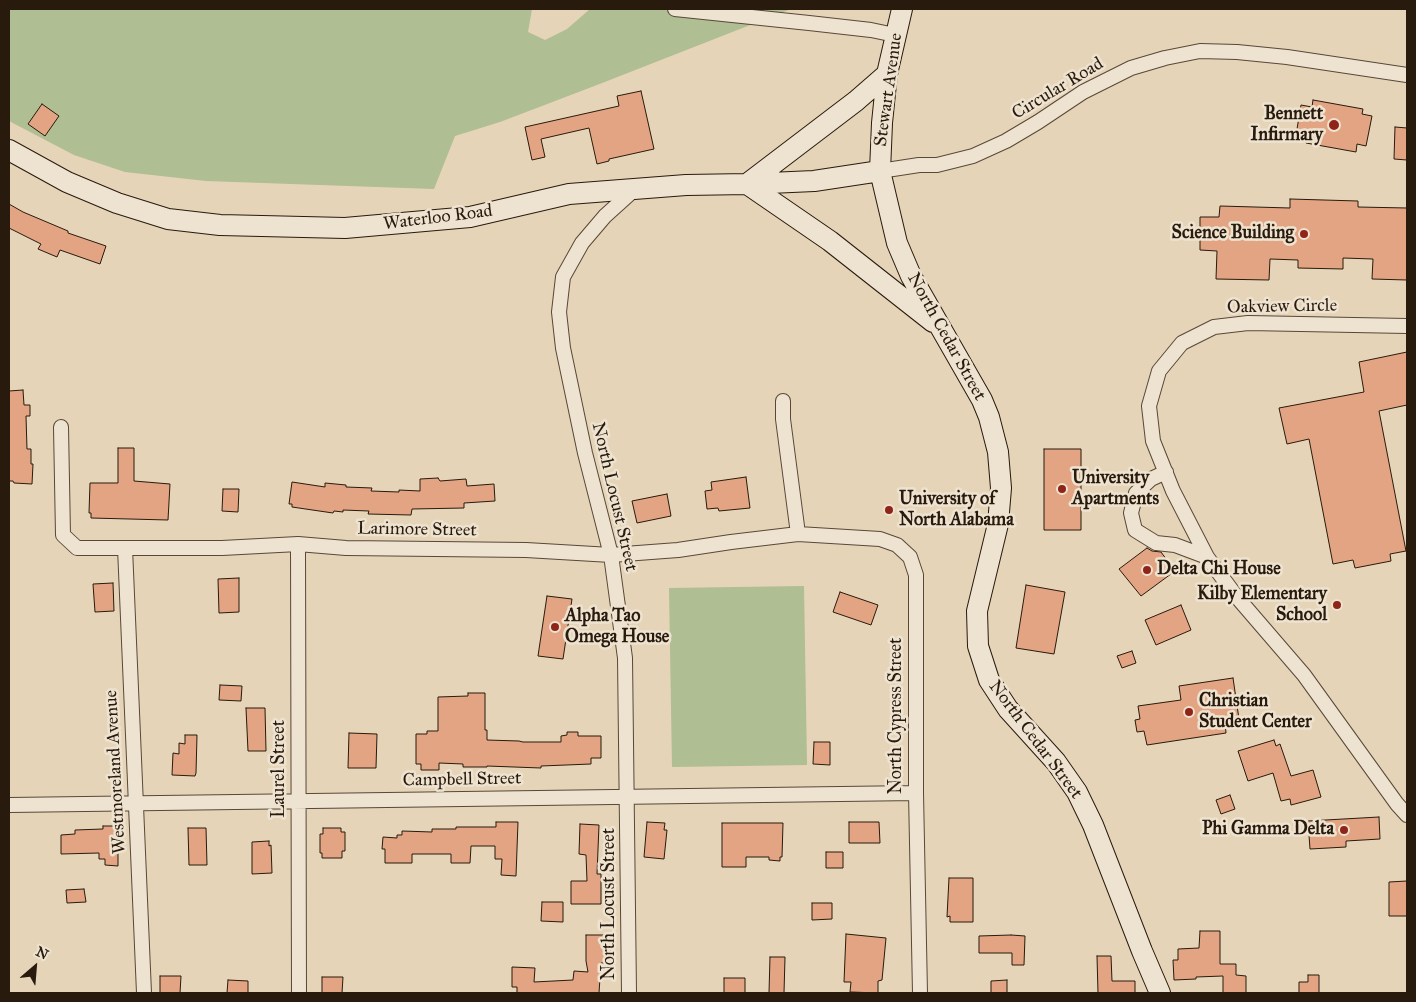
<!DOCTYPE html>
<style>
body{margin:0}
#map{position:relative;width:1416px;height:1002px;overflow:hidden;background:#e5d4b7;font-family:"IM FELL Great Primer",serif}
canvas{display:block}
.frame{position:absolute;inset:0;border:10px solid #281a0d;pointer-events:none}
.north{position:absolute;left:10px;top:942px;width:50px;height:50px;-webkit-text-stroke:4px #eee3d0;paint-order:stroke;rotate:27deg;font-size:14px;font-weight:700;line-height:20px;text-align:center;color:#281a0d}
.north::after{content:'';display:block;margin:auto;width:18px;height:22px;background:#281a0d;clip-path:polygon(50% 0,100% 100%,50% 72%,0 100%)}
</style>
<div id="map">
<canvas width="1416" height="1002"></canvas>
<div class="frame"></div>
<div class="north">N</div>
</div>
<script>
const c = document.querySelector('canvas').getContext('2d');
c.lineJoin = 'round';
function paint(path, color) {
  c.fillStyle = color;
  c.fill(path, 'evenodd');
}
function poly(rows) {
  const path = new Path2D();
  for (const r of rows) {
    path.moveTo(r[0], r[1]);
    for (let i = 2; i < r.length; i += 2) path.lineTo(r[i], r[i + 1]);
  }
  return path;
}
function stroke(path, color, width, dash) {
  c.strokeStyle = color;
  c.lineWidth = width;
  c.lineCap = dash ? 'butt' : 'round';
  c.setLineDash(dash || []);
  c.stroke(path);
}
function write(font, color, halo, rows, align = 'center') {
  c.font = font + ' "IM FELL Great Primer",serif';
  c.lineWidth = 5;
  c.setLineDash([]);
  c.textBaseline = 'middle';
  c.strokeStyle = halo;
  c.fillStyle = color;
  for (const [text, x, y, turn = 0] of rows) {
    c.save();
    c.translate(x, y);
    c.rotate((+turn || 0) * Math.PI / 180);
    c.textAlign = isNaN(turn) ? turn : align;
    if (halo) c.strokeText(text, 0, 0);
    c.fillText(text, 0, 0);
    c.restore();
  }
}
paint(poly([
 [9,9,532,9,528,32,545,40,567,29,590,9,791,9,597,85,500,122,455,136,434,189,206,181,125,172,74,155,9,121],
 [804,586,807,765,672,767,669,588]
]), '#afbe93');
const building = poly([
 [641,91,654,149,609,159,609,161,597,164,589,128,541,139,545,157,532,160,525,127,619,106,617,96,641,91],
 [1313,100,1363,109,1362,114,1372,116,1366,146,1357,144,1356,152,1306,143,1307,136,1296,135,1301,105,1312,107,1313,100],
 [42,104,59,116,45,136,28,124,42,104],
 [1395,127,1407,128,1407,160,1394,159,1395,127],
 [1290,199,1358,201,1358,207,1407,208,1407,280,1372,279,1373,259,1343,258,1343,269,1298,268,1298,260,1270,259,1269,280,1216,279,1217,251,1200,250,1200,217,1219,217,1220,206,1290,208,1290,199],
 [9,204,23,212,68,231,68,233,106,246,100,264,60,250,57,257,38,249,41,244,9,228,9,204],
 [1407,352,1407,405,1379,411,1406,551,1390,554,1391,561,1355,568,1353,560,1333,564,1309,439,1287,444,1279,408,1364,392,1359,362,1407,352],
 [23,390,24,405,30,405,30,416,26,416,27,449,31,449,31,464,33,464,32,484,14,483,13,481,9,481,9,391,23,390],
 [118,448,134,448,134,481,170,484,168,520,91,518,91,513,89,513,90,483,118,483,118,448],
 [1044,449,1081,449,1081,530,1044,530,1044,449],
 [746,477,750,508,719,511,718,508,707,509,705,491,712,490,711,482,746,477],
 [438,478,440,481,466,479,467,486,494,484,495,501,464,503,464,508,412,509,411,515,368,514,369,511,343,510,343,512,334,511,333,513,292,507,292,504,289,504,292,482,325,487,325,483,346,485,346,487,372,488,371,491,399,492,399,490,420,491,420,479,438,478],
 [223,489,239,489,238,512,222,511,223,489],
 [667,494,671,516,637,523,632,501,667,494],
 [1147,548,1152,551,1161,552,1175,571,1141,596,1119,569,1147,548],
 [239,578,239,612,219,613,218,579,239,578],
 [113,583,114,611,95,612,93,584,113,583],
 [1026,585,1065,592,1054,654,1016,648,1026,585],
 [840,592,878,605,871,625,833,612,840,592],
 [547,596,572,599,563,659,538,656,547,596],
 [1181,605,1191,630,1156,645,1145,620,1181,605],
 [1132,651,1136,663,1122,668,1117,656,1132,651],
 [1233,678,1239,719,1225,721,1226,733,1147,745,1144,731,1137,732,1135,720,1140,719,1138,706,1181,700,1179,686,1233,678],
 [220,685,242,686,241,701,219,700,220,685],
 [468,693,485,693,485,730,487,730,487,740,519,741,523,742,561,742,561,736,567,735,567,732,578,732,578,736,601,736,601,758,591,758,591,764,541,766,541,768,487,766,487,767,463,767,463,764,439,763,439,770,421,770,421,764,416,764,416,734,427,734,427,731,438,731,438,697,468,696,468,693],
 [246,708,265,708,266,751,248,751,246,708],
 [349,733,377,734,376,768,348,768,349,733],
 [185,735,197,735,196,773,195,776,172,775,173,753,179,754,179,743,185,744,185,735],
 [1274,740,1276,746,1280,744,1291,776,1313,770,1321,797,1291,805,1290,799,1281,801,1273,773,1248,781,1238,751,1274,740],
 [814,742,830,742,830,765,813,764,814,742],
 [1230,795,1235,809,1221,814,1216,800,1230,795],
 [1379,817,1380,839,1346,841,1346,847,1310,849,1308,821,1379,817],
 [496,822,518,822,516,876,501,875,502,859,495,859,495,846,471,846,470,863,451,863,451,854,412,854,412,863,385,863,385,849,382,849,383,837,397,838,397,835,402,835,402,831,432,832,432,829,456,829,456,827,496,827,496,822],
 [647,822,665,823,664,830,667,830,664,859,644,857,647,822],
 [849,822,879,822,880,843,849,843,849,822],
 [722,823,783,823,782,857,780,857,780,861,769,860,769,857,746,857,746,867,722,867,722,823],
 [580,824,599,825,597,874,601,874,601,904,571,904,571,881,587,881,586,855,579,854,580,824],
 [103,826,116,826,116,831,118,830,118,866,105,865,105,859,99,859,99,853,61,854,61,835,75,834,75,830,103,829,103,826],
 [188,828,206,828,207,865,189,865,188,828],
 [323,828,341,828,341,832,345,832,345,851,342,851,342,858,322,858,322,853,320,853,320,834,323,834,323,828],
 [269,841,269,846,271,845,272,873,252,874,252,842,269,841],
 [826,852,843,852,843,868,826,868,826,852],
 [949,878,973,878,973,922,950,922,950,916,947,917,949,878],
 [1407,881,1407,916,1389,916,1389,882,1407,881],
 [84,889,86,902,67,903,66,890,84,889],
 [542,902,563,902,563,922,541,921,542,902],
 [812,903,832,903,832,919,812,920,812,903],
 [1200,931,1220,931,1220,964,1236,964,1236,975,1246,976,1246,993,1223,993,1223,976,1196,977,1196,979,1174,980,1173,960,1178,960,1178,949,1199,948,1200,931],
 [846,934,886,938,882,980,878,981,878,993,850,992,851,982,844,982,846,934],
 [586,935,608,935,608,945,611,945,610,963,601,963,599,993,517,993,517,987,512,987,512,967,535,968,534,982,573,980,574,971,588,972,586,961,586,935],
 [1011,935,1025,936,1024,965,1012,965,1012,953,979,953,979,936,1011,935],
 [1097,956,1111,956,1112,981,1135,981,1135,993,1098,993,1097,956],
 [770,957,785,957,784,993,769,993,770,957],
 [1308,975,1319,975,1319,993,1299,993,1299,982,1308,982,1308,975],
 [160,976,181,976,180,993,160,993,160,976],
 [322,977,343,977,342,993,322,993,322,977],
 [724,978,745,978,745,993,724,993,724,978],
 [228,980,248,981,248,993,227,993,228,980],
 [1007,980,1007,993,991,993,991,981,1007,980]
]);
paint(building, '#e2a482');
stroke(building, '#281a0d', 1);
const street = poly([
 [675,9,809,23,871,30,895,35],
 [880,171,919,165,937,165,973,156,1006,141,1038,122,1083,92,1131,68,1165,58,1200,51,1237,52,1287,57,1407,75],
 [1407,326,1248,323,1214,327,1182,343,1159,371,1149,406,1153,441,1173,491,1207,557,1236,596,1304,675,1397,804,1407,815],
 [783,401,783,419,798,534],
 [61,427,63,535,77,548,222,548,298,544,346,548,526,550,611,555,678,550,731,542,798,534,880,539,897,545,910,557,916,575,916,793,920,993],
 [1166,472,1151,479,1136,493,1131,513,1135,530,1156,543,1175,545,1207,557],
 [298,544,299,993],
 [125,548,144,993],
 [9,805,916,793],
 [629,993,625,658,611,555,585,453,563,348,559,312,563,277,582,243,605,216,636,188]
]);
const secondary = poly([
 [902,9,887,74,882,123,880,171,897,243,911,276,982,400,989,417,998,452,1001,488,998,524,977,611,978,646,989,680,1008,709,1056,762,1077,792,1093,825,1142,951,1160,993],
 [887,74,856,101,747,184,830,241,933,322],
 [9,150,67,182,117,203,168,219,220,225,345,228,470,217,569,194,686,185,747,184,814,181,880,171]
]);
stroke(street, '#574838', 16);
stroke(secondary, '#281a0d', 22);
stroke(street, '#eee3d0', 14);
stroke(secondary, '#eee3d0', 20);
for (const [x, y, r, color] of [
 [1334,125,6,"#8f2418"],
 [1304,234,5,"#8f2418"],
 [1062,489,5,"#8f2418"],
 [889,510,5,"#8f2418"],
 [1147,570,5,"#8f2418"],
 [1337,605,5,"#8f2418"],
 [555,627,5,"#8f2418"],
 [1189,712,5,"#8f2418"],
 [1344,830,5,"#8f2418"]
]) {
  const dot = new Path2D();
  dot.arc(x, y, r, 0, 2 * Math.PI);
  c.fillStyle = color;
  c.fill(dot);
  stroke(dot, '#eee3d0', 2);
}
write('18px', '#281a0d', '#eee3d0', [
 ["Circular Road",1058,89,-31],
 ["Stewart Avenue",889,90,-82],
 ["Waterloo Road",438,218,-7],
 ["Oakview Circle",1282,307,-1],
 ["North Cedar Street",946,337,61],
 ["North Locust Street",614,497,77],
 ["Larimore Street",417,530,1],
 ["North Cypress Street",897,716,-90],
 ["North Cedar Street",1035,740,53],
 ["Laurel Street",280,769,-90],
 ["Westmoreland Avenue",116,772,-93],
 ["Campbell Street",462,780,-1],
 ["North Locust Street",610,904,-90]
]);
write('bold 18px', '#281a0d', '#eee3d0', [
 ["Bennett",1323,115,"right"],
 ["Infirmary",1323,136,"right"],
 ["Science Building",1294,234,"right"],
 ["University",1072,479],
 ["Apartments",1072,500],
 ["University of",899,500],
 ["North Alabama",899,521],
 ["Delta Chi House",1157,570],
 ["Kilby Elementary",1327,595,"right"],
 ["School",1327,616,"right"],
 ["Alpha Tao",565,617],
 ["Omega House",565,638],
 ["Christian",1199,702],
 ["Student Center",1199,723],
 ["Phi Gamma Delta",1334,830,"right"]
], 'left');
</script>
